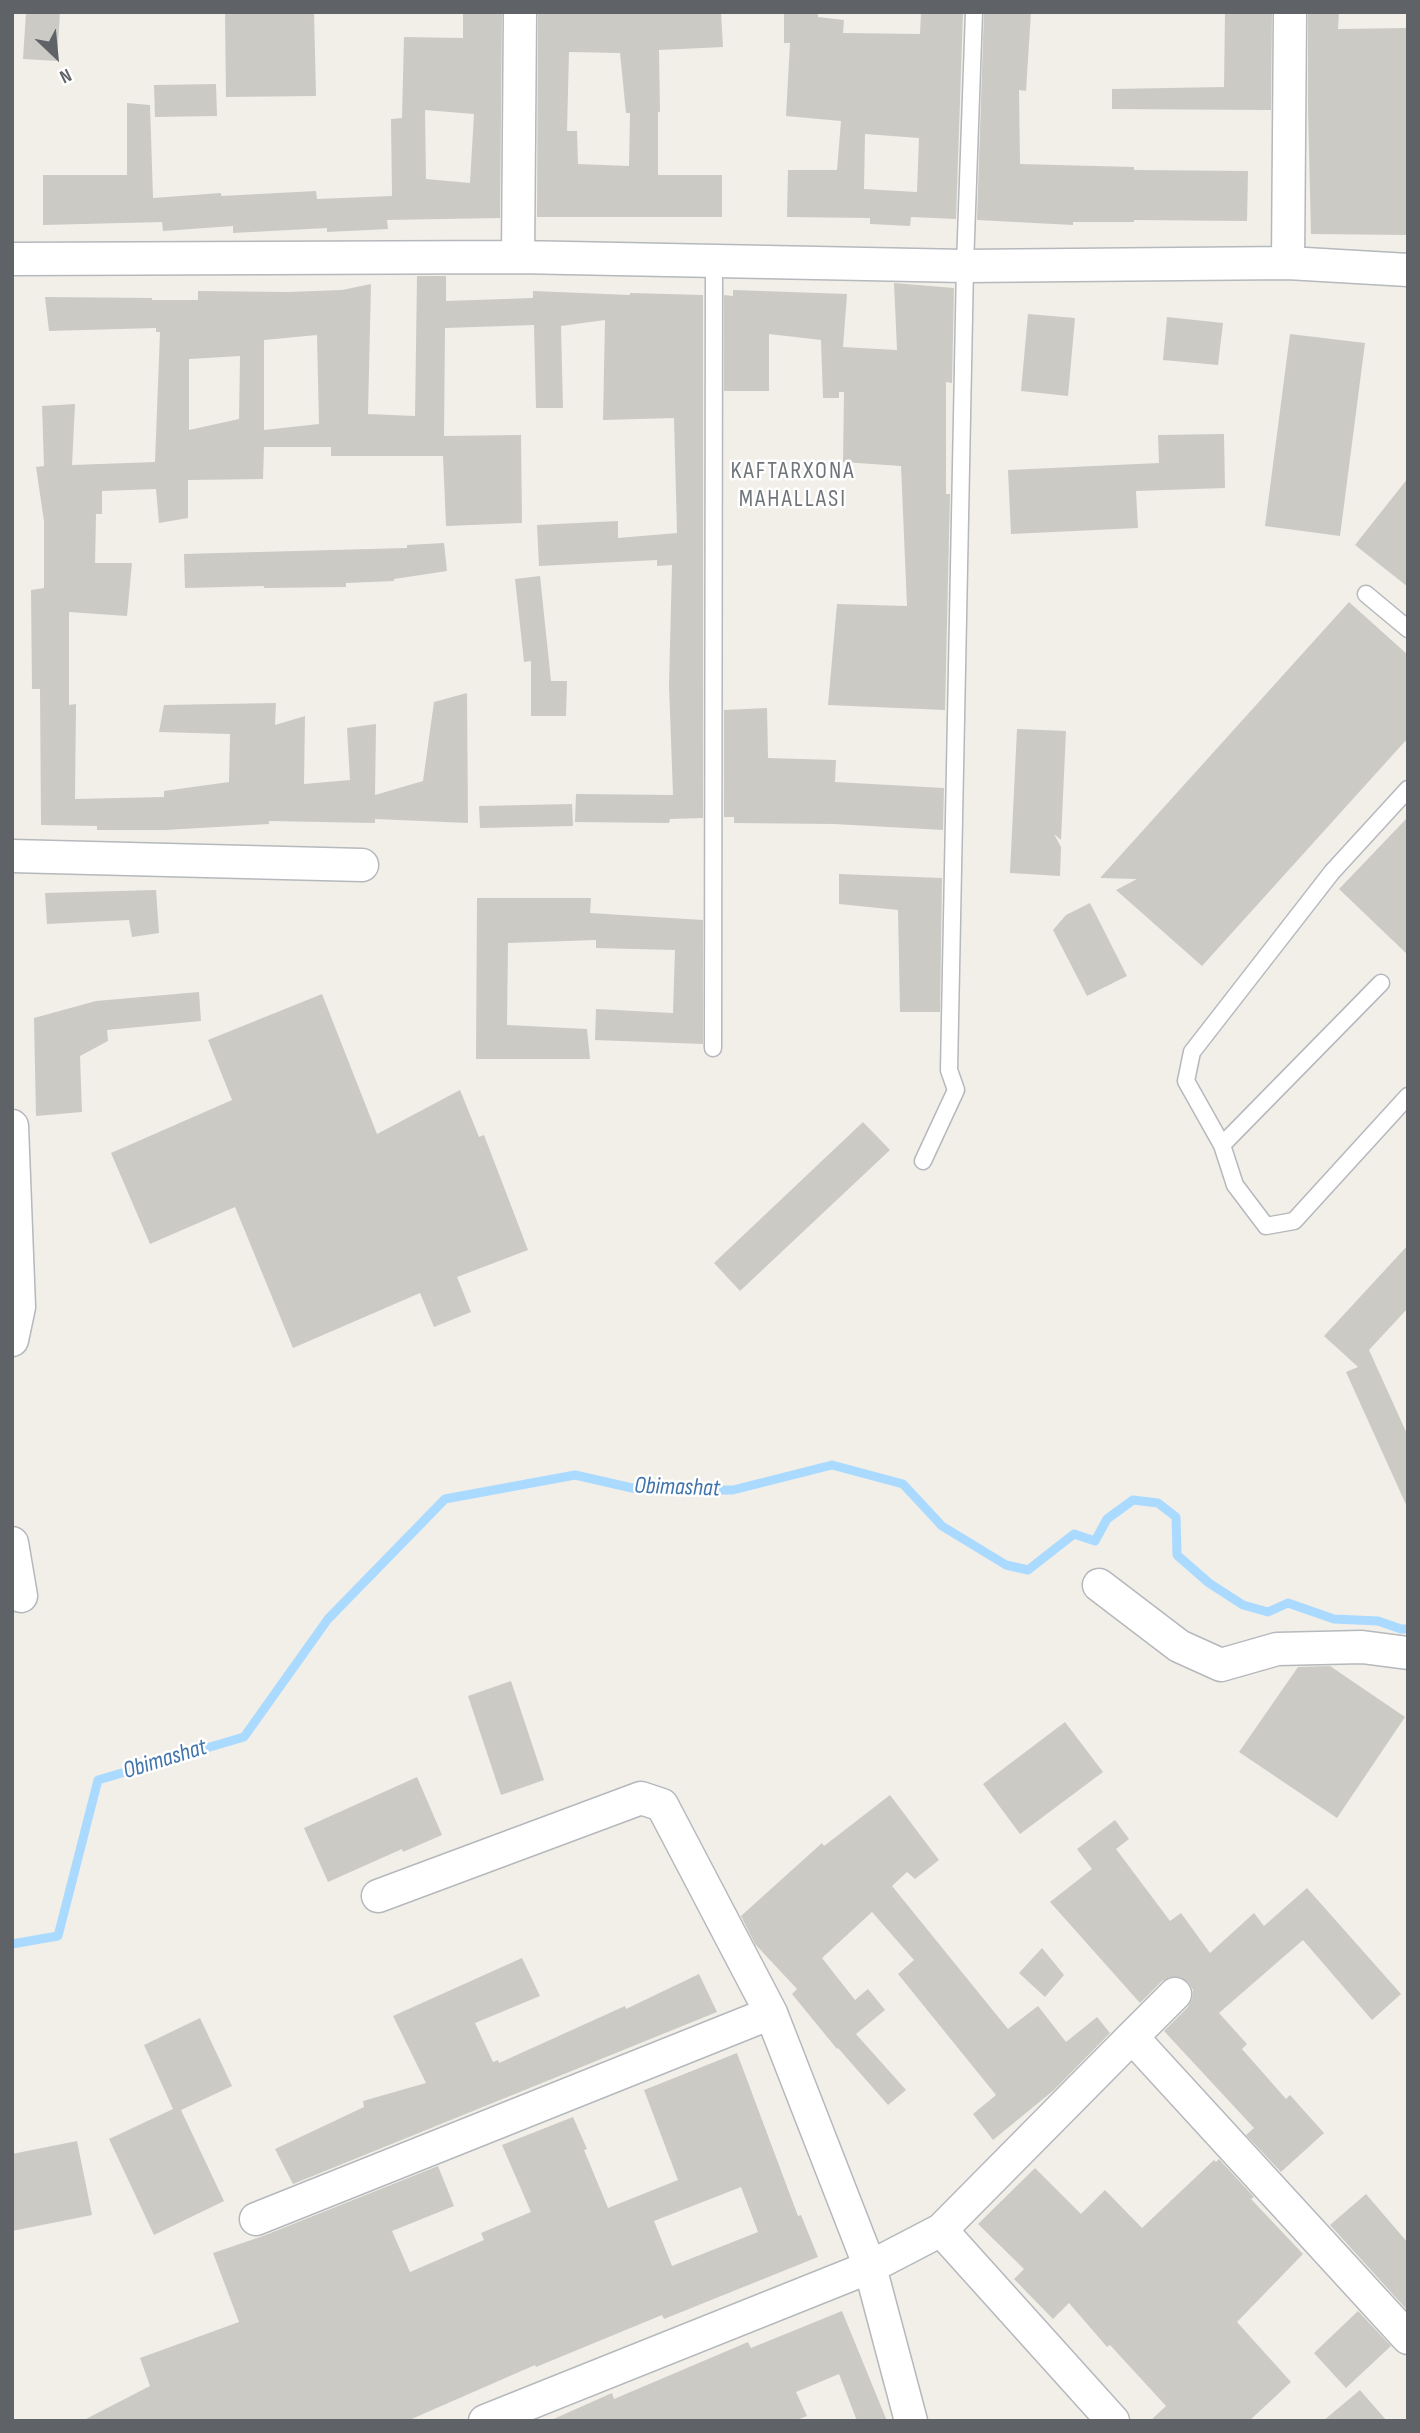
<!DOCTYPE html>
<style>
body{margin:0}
#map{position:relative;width:1420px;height:2433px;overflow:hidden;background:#f1efe8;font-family:"Sofia Sans Condensed",sans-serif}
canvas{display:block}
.frame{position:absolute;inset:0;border:14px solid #5f6368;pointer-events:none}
.north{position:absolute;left:21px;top:21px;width:70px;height:70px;-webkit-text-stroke:5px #fff;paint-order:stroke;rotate:154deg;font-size:19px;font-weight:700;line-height:28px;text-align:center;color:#5f6368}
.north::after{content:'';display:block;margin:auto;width:24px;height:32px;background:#5f6368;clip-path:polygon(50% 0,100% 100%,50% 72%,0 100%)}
</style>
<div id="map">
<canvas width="1420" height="2433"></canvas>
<div class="frame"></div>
<div class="north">N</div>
</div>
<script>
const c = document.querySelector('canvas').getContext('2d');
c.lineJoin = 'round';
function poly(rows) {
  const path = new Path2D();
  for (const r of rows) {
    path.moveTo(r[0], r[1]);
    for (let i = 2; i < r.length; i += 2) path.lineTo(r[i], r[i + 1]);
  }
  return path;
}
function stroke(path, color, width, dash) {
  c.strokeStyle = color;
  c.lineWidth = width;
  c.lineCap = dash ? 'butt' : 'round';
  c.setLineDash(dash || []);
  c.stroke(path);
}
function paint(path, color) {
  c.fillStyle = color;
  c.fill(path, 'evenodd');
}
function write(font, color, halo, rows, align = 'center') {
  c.font = font + ' "Sofia Sans Condensed",sans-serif';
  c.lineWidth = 5;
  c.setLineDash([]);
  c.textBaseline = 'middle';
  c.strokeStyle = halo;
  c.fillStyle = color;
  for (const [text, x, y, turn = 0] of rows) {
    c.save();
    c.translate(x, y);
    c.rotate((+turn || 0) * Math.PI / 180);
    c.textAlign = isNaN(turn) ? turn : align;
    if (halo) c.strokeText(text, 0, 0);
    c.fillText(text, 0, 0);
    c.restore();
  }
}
stroke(poly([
 [12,1944,58,1936,98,1780,244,1737,328,1619,445,1499,575,1475,641,1490,733,1490,832,1465,903,1484,942,1526,1006,1565,1028,1570,1074,1534,1095,1541,1107,1519,1133,1500,1158,1503,1176,1517,1177,1555,1209,1583,1243,1605,1268,1612,1288,1603,1334,1619,1378,1621,1401,1629,1408,1629]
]), '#aadaff', 9);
paint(poly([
 [26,12,60,12,57,61,23,59],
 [225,12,314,12,316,96,226,97],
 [463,12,502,12,500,218,387,220,388,229,327,232,327,228,233,233,233,226,163,231,162,222,43,225,43,175,127,175,127,103,150,105,153,198,221,193,221,196,316,191,317,199,392,196,391,119,402,118,404,37,463,38],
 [425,110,474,114,470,183,426,179],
 [538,12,721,12,723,47,659,50,660,112,658,112,658,175,722,175,722,217,537,217],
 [569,52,620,53,626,113,630,113,629,166,578,164,577,131,567,131],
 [784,12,818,12,818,17,844,20,843,33,920,34,921,12,963,12,956,219,911,217,910,226,870,224,870,218,787,217,788,170,837,170,841,121,786,116,790,43,784,43],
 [865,134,919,138,917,192,864,189],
 [984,12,1031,12,1026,91,1019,90,1020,164,1134,167,1134,170,1248,171,1247,221,1134,220,1134,222,1073,222,1073,225,977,220],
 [1225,12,1272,12,1271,110,1112,109,1112,89,1224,87],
 [1308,12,1339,12,1338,29,1408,28,1408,235,1311,234,1308,110],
 [216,84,217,116,155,117,154,85],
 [417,276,446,276,446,301,533,298,533,291,630,295,630,293,703,295,703,818,670,819,669,823,575,822,576,794,673,795,669,685,672,565,657,566,657,560,539,566,537,525,618,521,618,538,677,533,674,418,603,420,605,320,561,326,563,408,536,408,534,325,445,328,444,436,521,435,522,523,446,526,443,456,331,456,331,447,264,447,263,479,188,480,188,518,159,523,156,489,102,491,102,514,96,514,95,563,132,563,127,616,69,612,69,705,76,704,75,799,164,797,164,791,229,782,230,734,159,732,164,705,276,703,275,725,305,716,304,784,350,780,347,728,376,724,375,795,423,781,434,702,467,693,468,823,375,819,375,823,269,821,269,824,165,830,97,830,97,826,41,825,40,689,32,689,31,590,44,588,44,521,36,467,44,466,42,406,75,404,72,465,155,462,160,332,156,332,156,328,49,331,45,297,152,298,152,300,198,300,198,291,288,292,342,290,371,284,368,414,415,416],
 [317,335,319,424,264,430,264,340],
 [240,356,239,419,189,430,189,359],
 [894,283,954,288,952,383,946,382,946,494,950,494,945,710,828,705,837,604,907,606,901,466,843,462,844,392,839,392,839,398,823,398,821,340,769,334,769,391,724,391,724,295,733,296,733,290,847,294,843,347,897,350],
 [1028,314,1075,318,1068,396,1021,391],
 [1167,317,1223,323,1218,365,1163,360],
 [1290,334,1365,343,1340,536,1265,526],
 [1224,434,1225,488,1136,491,1138,528,1011,534,1008,470,1159,463,1158,435],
 [1408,478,1408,587,1355,545],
 [444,543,447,571,394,579,394,581,346,583,346,587,264,588,264,586,185,588,184,554,407,548,407,545],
 [540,576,551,681,567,681,566,716,531,716,531,661,524,662,515,579],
 [1349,602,1408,655,1408,738,1202,966,1116,890,1137,879,1100,878],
 [767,708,768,758,836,760,835,782,944,788,943,830,834,824,734,823,734,817,724,817,724,710],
 [1017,729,1066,731,1061,840,1054,834,1061,847,1060,876,1010,873],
 [572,804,573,826,480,828,479,806],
 [1408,817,1408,955,1339,889],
 [839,874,942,878,940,1012,900,1012,898,910,839,904],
 [156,890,159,933,132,937,129,920,47,924,45,893],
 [477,898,591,898,590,913,703,920,703,1044,595,1040,596,1009,673,1013,675,950,596,948,596,940,508,943,507,1025,587,1029,590,1059,476,1059],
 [1090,903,1127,976,1087,996,1053,930,1066,915],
 [199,992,201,1021,107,1030,108,1041,80,1056,82,1112,36,1116,34,1018,96,1001],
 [322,994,377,1134,460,1090,479,1137,484,1135,528,1250,457,1277,471,1312,434,1327,420,1293,293,1348,235,1207,150,1244,111,1153,232,1100,208,1040],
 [863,1122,890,1150,740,1291,714,1263],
 [1408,1245,1408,1308,1369,1350,1408,1436,1408,1509,1346,1372,1358,1367,1324,1336],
 [1330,1666,1405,1717,1337,1818,1239,1752,1298,1667],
 [511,1681,544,1780,501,1795,468,1696],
 [1065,1722,1103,1772,1020,1834,983,1784],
 [417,1777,442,1835,403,1852,402,1849,328,1882,304,1828],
 [890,1795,939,1860,915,1879,907,1872,892,1886,1008,2029,1038,2006,1066,2042,1097,2017,1110,2033,1054,2090,993,2140,973,2114,996,2095,898,1974,914,1960,872,1912,822,1958,855,2000,868,1989,885,2010,856,2034,906,2090,888,2105,838,2048,837,2049,792,1994,797,1989,755,1944,741,1916,822,1843,824,1846],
 [1115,1820,1129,1839,1116,1849,1170,1921,1181,1913,1210,1953,1254,1913,1264,1926,1307,1888,1401,1994,1372,2020,1303,1940,1219,2013,1247,2044,1242,2049,1286,2099,1290,2095,1324,2133,1281,2172,1246,2135,1254,2128,1164,2031,1188,2007,1192,1999,1193,1990,1188,1982,1180,1977,1170,1977,1162,1981,1140,2003,1050,1902,1092,1869,1077,1849],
 [1042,1948,1064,1975,1045,1997,1019,1973],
 [522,1958,540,1996,475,2023,493,2062,498,2060,499,2063,625,2006,626,2009,699,1974,717,2012,293,2184,275,2149,364,2107,363,2101,426,2083,393,2016],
 [200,2018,232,2086,181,2110,224,2201,154,2235,109,2139,173,2109,144,2045],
 [737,2053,798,2216,801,2215,818,2257,664,2319,662,2315,536,2367,535,2365,407,2421,82,2421,150,2386,140,2358,239,2322,213,2253,263,2236,438,2166,454,2206,392,2231,410,2272,484,2240,481,2233,531,2212,502,2145,573,2117,587,2149,584,2150,608,2208,678,2180,644,2090],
 [741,2187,758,2232,672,2266,654,2221],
 [77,2141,92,2215,12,2231,12,2154],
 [1219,2159,1254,2197,1251,2199,1303,2254,1237,2322,1291,2382,1249,2421,1150,2421,1166,2406,1110,2345,1107,2347,1069,2303,1053,2319,1014,2279,1024,2269,978,2224,1035,2168,1081,2214,1105,2190,1142,2228,1214,2160,1216,2162],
 [1366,2194,1408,2243,1408,2311,1330,2225],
 [842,2311,887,2421,857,2421,839,2374,796,2392,807,2416,794,2421,549,2421,612,2393,614,2399,748,2342,751,2348],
 [1358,2311,1391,2346,1346,2388,1314,2353],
 [1360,2390,1387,2421,1323,2421]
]), '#cccac5');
const service = poly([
 [1366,594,1408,629],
 [1408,789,1332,872,1192,1052,1186,1081,1222,1145,1235,1185,1266,1226,1294,1221,1408,1096],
 [713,1048,714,261],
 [1222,1145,1381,983],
 [923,1161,956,1090,949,1070,965,266,974,12]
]);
const minor = poly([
 [518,257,520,12],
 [12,259,518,257,965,266,1288,263,1408,270],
 [1288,263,1290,12],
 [12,856,362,865],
 [12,1126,19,1307,12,1307],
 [12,1340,19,1307],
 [12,1543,21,1596],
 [1099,1585,1179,1646,1221,1665,1277,1649,1362,1647,1408,1653],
 [378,1896,641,1798,662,1805,771,2013,870,2267,911,2421],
 [1132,2037,1175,1994],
 [256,2219,771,2013],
 [941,2230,1113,2421],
 [485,2421,870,2267,941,2230,1132,2037,1408,2338]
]);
stroke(service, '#b5b8bc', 19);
stroke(minor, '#b5b8bc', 35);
stroke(service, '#fff', 16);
stroke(minor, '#fff', 32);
c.letterSpacing = '2px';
write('24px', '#70757a', '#fff', [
 ["KAFTARXONA",793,472],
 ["MAHALLASI",793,500]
]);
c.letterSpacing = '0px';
write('italic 24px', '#4174aa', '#fff', [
 ["Obimashat",677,1488,2],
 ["Obimashat",165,1760,-17]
]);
</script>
